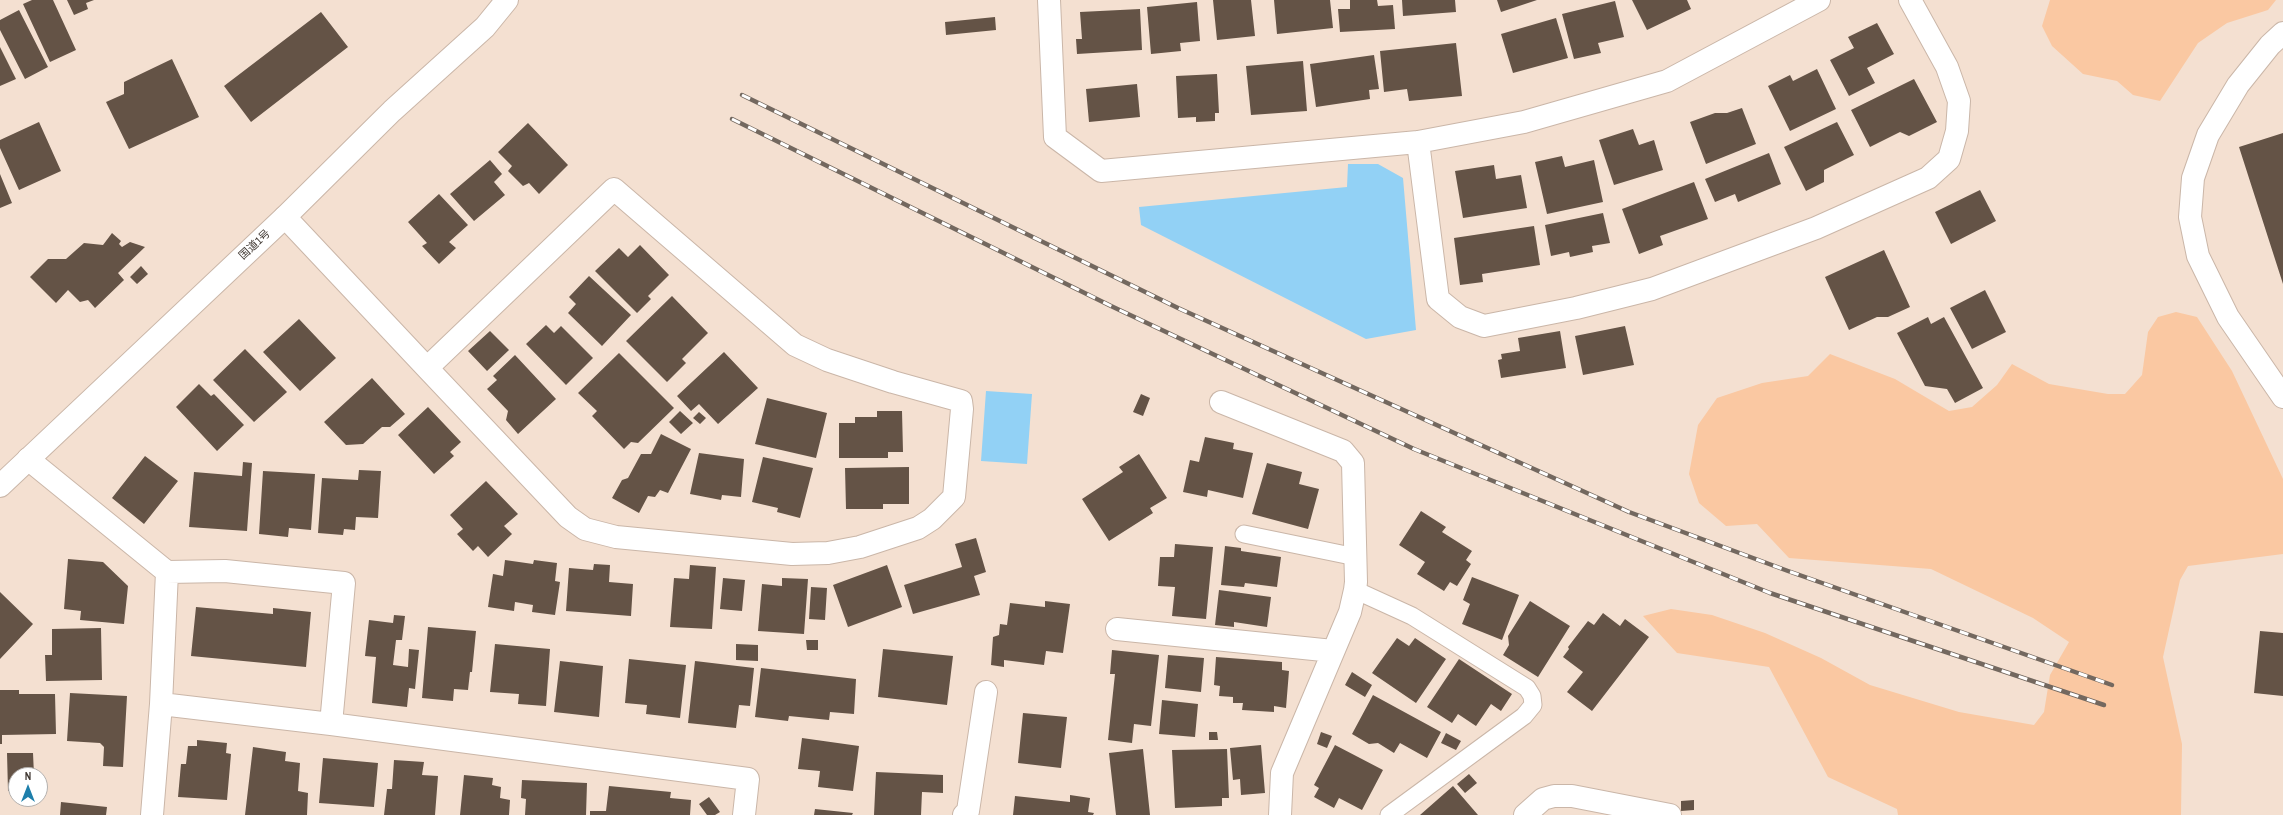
<!DOCTYPE html>
<meta charset="utf-8">
<style>
body{margin:0}
#map{position:relative;width:2283px;height:815px;overflow:hidden;background:#f4e0d1;font-family:"Archivo Narrow",sans-serif}
canvas{display:block}
.north{position:absolute;left:8px;top:767px;width:40px;height:40px;box-sizing:border-box;background:#fff;border:1px solid #b3b0ae;border-radius:50%;rotate:0deg;font-size:11px;font-weight:700;line-height:16px;text-align:center;color:#423a34}
.north::after{content:'';display:block;margin:auto;width:14px;height:18px;background:#1e7fab;clip-path:polygon(50% 0,100% 100%,50% 72%,0 100%)}
</style>
<div id="map">
<canvas width="2283" height="815"></canvas>
<div class="north">N</div>
</div>
<script>
const c = document.querySelector('canvas').getContext('2d');
c.lineJoin = 'round';
function paint(path, color) {
  c.fillStyle = color;
  c.fill(path, 'evenodd');
}
function poly(rows) {
  const path = new Path2D();
  for (const r of rows) {
    path.moveTo(r[0], r[1]);
    for (let i = 2; i < r.length; i += 2) path.lineTo(r[i], r[i + 1]);
  }
  return path;
}
function stroke(path, color, width, dash) {
  c.strokeStyle = color;
  c.lineWidth = width;
  c.lineCap = dash ? 'butt' : 'round';
  c.setLineDash(dash || []);
  c.stroke(path);
}
function write(font, color, halo, rows, align = 'center') {
  c.font = font + ' "Archivo Narrow","Noto Sans JP",sans-serif';
  c.lineWidth = 4;
  c.setLineDash([]);
  c.textBaseline = 'middle';
  c.strokeStyle = halo;
  c.fillStyle = color;
  for (const [text, x, y, turn = 0] of rows) {
    c.save();
    c.translate(x, y);
    c.rotate((+turn || 0) * Math.PI / 180);
    c.textAlign = isNaN(turn) ? turn : align;
    if (halo) c.strokeText(text, 0, 0);
    c.fillText(text, 0, 0);
    c.restore();
  }
}
paint(poly([
 [2050,0,2276,0,2268,10,2227,23,2198,43,2160,101,2133,95,2117,81,2083,74,2052,46,2042,26],
 [2176,312,2197,317,2232,371,2283,479,2283,554,2188,566,2180,580,2163,657,2182,744,2181,815,1898,815,1897,809,1828,777,1769,667,1677,653,1643,616,1671,609,1712,615,1765,633,1821,658,1870,685,1959,712,2034,725,2044,712,2050,675,2069,642,2033,618,1931,569,1789,558,1757,524,1726,526,1699,503,1689,474,1698,425,1717,398,1762,383,1808,376,1830,354,1895,379,1949,411,1972,407,1997,385,2012,364,2049,384,2108,394,2125,394,2142,375,2148,332,2158,317]
]), '#fac8a2');
paint(poly([
 [1348,164,1378,164,1403,178,1416,330,1366,339,1141,225,1139,207,1347,187],
 [986,391,1032,394,1027,464,981,461]
]), '#92d1f5');
paint(poly([
 [32,0,53,0,76,50,50,62,23,4],
 [67,0,94,0,86,3,88,9,74,15],
 [1213,0,1251,0,1255,36,1217,40],
 [1274,0,1330,0,1333,28,1277,34],
 [1350,0,1377,0,1378,6,1393,5,1395,29,1340,32,1338,9,1350,9],
 [1402,0,1455,0,1456,12,1403,16],
 [1497,0,1537,0,1501,12],
 [1632,0,1687,0,1691,9,1647,30],
 [1615,1,1624,37,1598,43,1601,53,1574,59,1562,14],
 [1197,2,1200,41,1180,43,1181,51,1151,54,1147,7],
 [1140,9,1142,50,1077,54,1076,39,1082,39,1080,12],
 [19,10,48,67,25,79,0,30,0,20],
 [321,12,348,47,251,122,224,86],
 [995,17,996,30,946,35,945,22],
 [1556,18,1568,58,1513,73,1501,34],
 [1877,23,1894,54,1867,68,1875,83,1849,96,1830,60,1854,48,1848,37],
 [1456,43,1462,96,1409,101,1407,89,1384,92,1380,51],
 [0,47,16,79,0,86],
 [1374,55,1379,89,1369,90,1370,99,1316,107,1310,64],
 [172,59,199,117,129,149,106,102,124,94,124,82],
 [1303,61,1307,111,1251,115,1246,66],
 [1817,69,1836,109,1790,131,1768,86,1790,75,1793,81],
 [1217,74,1219,113,1215,113,1215,121,1196,122,1196,117,1178,118,1176,76],
 [1914,79,1937,122,1909,136,1900,132,1870,147,1851,110],
 [1137,84,1140,117,1089,122,1086,89],
 [1742,108,1756,144,1706,164,1690,122,1715,113,1727,113],
 [39,122,61,171,19,190,0,148,0,140],
 [1837,122,1854,155,1824,170,1824,182,1806,191,1784,147],
 [528,123,568,165,539,194,529,183,523,186,508,171,512,166,498,152],
 [1633,129,1639,145,1654,140,1663,170,1614,185,1599,140],
 [2283,133,2283,284,2239,147],
 [1769,153,1781,184,1738,202,1735,194,1715,202,1705,179],
 [1562,156,1565,167,1594,160,1603,202,1547,214,1535,162],
 [490,160,502,174,494,182,505,195,474,221,450,194],
 [1494,165,1496,179,1521,175,1527,208,1463,218,1455,171],
 [0,174,12,203,0,208],
 [1694,182,1708,219,1660,236,1663,245,1639,254,1622,209],
 [1980,190,1996,221,1951,244,1935,212],
 [439,194,468,225,449,242,456,248,439,264,422,246,427,243,408,222],
 [1603,213,1610,243,1592,246,1593,252,1570,257,1569,252,1551,256,1545,225],
 [1534,226,1540,265,1482,274,1483,282,1460,285,1454,238],
 [112,233,121,241,119,244,122,247,130,242,145,247,118,273,124,280,95,308,88,300,80,302,68,290,56,303,30,277,48,259,66,259,84,243,103,245],
 [640,245,669,275,648,296,651,299,637,313,595,271,619,248,628,257],
 [1884,250,1910,307,1888,317,1877,317,1849,330,1825,277],
 [141,266,148,274,137,284,130,277],
 [589,276,631,315,602,346,568,313,576,304,569,297],
 [1985,290,2006,332,1972,349,1950,308],
 [672,296,708,333,682,359,686,363,667,382,626,341],
 [1928,317,1931,324,1944,317,1983,388,1955,403,1947,389,1925,386,1897,333],
 [299,319,336,358,300,391,263,352],
 [546,325,554,333,561,326,593,358,566,385,526,344],
 [1625,326,1634,365,1583,375,1575,336],
 [490,331,509,350,487,371,468,351],
 [1560,331,1566,368,1501,378,1498,360,1502,359,1501,354,1520,351,1518,338],
 [245,349,287,392,254,422,213,380],
 [724,352,758,388,718,424,699,404,691,411,677,396],
 [619,353,674,408,638,443,631,442,624,449,592,416,597,411,578,393],
 [515,355,556,399,518,434,506,420,508,411,487,389,497,380,493,376],
 [372,378,405,414,390,427,382,427,363,444,346,445,324,422],
 [199,384,211,396,214,394,244,425,217,451,176,407],
 [1141,394,1150,398,1143,416,1133,412],
 [767,398,827,413,816,458,755,444],
 [428,407,461,442,450,452,454,456,434,474,398,435],
 [680,411,693,423,681,434,669,422],
 [877,411,902,411,903,452,888,452,888,458,839,458,839,423,855,423,855,417,877,417],
 [699,412,706,418,700,424,693,418],
 [661,434,691,449,668,493,660,490,655,497,648,496,639,513,612,498,622,480,628,478,641,454,651,454],
 [1205,437,1234,443,1233,449,1253,453,1243,498,1208,490,1207,497,1183,492,1190,460,1199,462],
 [699,453,744,459,741,497,722,495,721,500,690,494],
 [1139,454,1167,498,1150,508,1153,513,1109,541,1082,499,1123,472,1119,467],
 [145,456,178,481,144,524,112,498],
 [763,457,813,468,800,518,777,512,778,508,752,502],
 [243,462,252,463,247,531,189,527,194,472,242,476],
 [1267,463,1302,472,1299,484,1319,489,1308,529,1252,514],
 [909,467,909,504,883,504,883,509,846,509,845,468],
 [359,470,381,471,378,518,356,517,355,530,344,529,343,535,318,533,322,478,358,480],
 [263,471,315,474,311,530,289,528,288,537,259,534],
 [486,481,518,514,504,526,512,534,488,557,478,546,473,551,457,534,463,529,450,515],
 [1421,511,1446,527,1442,532,1472,551,1466,560,1471,564,1457,586,1450,582,1444,591,1417,574,1425,562,1399,545],
 [976,538,986,572,974,576,980,595,913,614,904,585,962,567,955,544],
 [1175,544,1213,547,1206,619,1172,616,1175,587,1158,586,1160,557,1174,557],
 [1225,546,1241,548,1241,551,1281,557,1277,587,1245,583,1244,587,1221,585],
 [68,559,103,562,128,586,124,624,80,620,81,611,64,609],
 [505,560,533,564,534,560,557,563,555,581,560,582,555,615,532,612,533,605,515,602,514,611,488,607,493,574,503,576],
 [594,564,610,565,609,582,633,584,631,616,566,611,569,568,593,570],
 [690,565,716,567,712,629,670,627,674,578,689,579],
 [887,565,902,607,848,627,833,585],
 [1472,577,1519,595,1502,640,1462,624,1470,604,1463,600],
 [723,578,745,580,742,611,720,609],
 [782,578,808,579,804,634,758,631,762,584,782,586],
 [811,587,827,588,825,620,809,619],
 [1219,590,1271,597,1267,627,1234,622,1234,627,1215,625],
 [0,592,33,624,0,659],
 [1045,601,1070,604,1063,653,1046,651,1044,665,1004,660,1004,667,991,665,993,637,999,635,1000,624,1007,625,1010,603,1045,607],
 [1530,601,1570,626,1538,677,1503,655,1509,645,1508,636],
 [196,607,273,614,273,608,311,612,306,667,191,656],
 [1603,613,1620,626,1625,619,1649,637,1592,711,1567,692,1583,672,1563,657,1569,649,1568,647,1588,621,1594,625],
 [394,615,405,616,402,640,396,640,393,665,408,667,409,649,419,650,415,689,409,688,407,707,372,703,376,657,365,656,369,620,393,623],
 [428,627,476,631,472,672,470,672,468,690,454,689,453,701,422,698],
 [101,628,102,680,46,681,45,655,52,655,52,629],
 [2260,631,2283,633,2283,696,2254,693],
 [1397,638,1409,646,1415,638,1446,659,1416,703,1372,673],
 [806,640,818,640,818,650,807,650],
 [495,644,550,649,546,706,518,704,519,694,490,692],
 [736,644,758,645,758,661,736,660],
 [883,649,953,656,947,705,878,697],
 [1112,650,1159,655,1151,726,1134,724,1132,743,1108,740,1115,674,1110,674],
 [1168,655,1204,658,1201,692,1165,688],
 [1216,657,1282,662,1282,670,1289,671,1286,708,1274,706,1274,712,1242,710,1243,703,1233,703,1233,697,1219,696,1220,686,1214,685],
 [629,659,686,665,680,718,646,714,647,705,625,703],
 [1459,659,1512,694,1501,711,1491,704,1476,726,1458,714,1452,723,1427,707],
 [560,661,603,666,599,717,554,712],
 [695,661,754,668,750,706,739,705,736,728,688,723],
 [761,668,856,679,854,714,830,712,829,720,789,716,788,721,755,717],
 [1352,672,1372,685,1365,697,1345,685],
 [0,690,19,690,19,694,55,694,56,734,2,735,2,744,0,744],
 [70,693,127,696,123,767,103,766,104,747,100,743,67,741],
 [1373,695,1441,732,1427,758,1400,743,1394,753,1378,743,1369,744,1352,734],
 [1162,700,1198,704,1195,737,1159,734],
 [1023,713,1067,717,1061,768,1018,763],
 [1209,732,1217,732,1218,740,1209,740],
 [1321,732,1332,736,1327,748,1317,744],
 [1446,733,1461,741,1456,750,1441,743],
 [802,738,859,746,853,791,818,787,820,771,798,769],
 [197,740,227,743,226,753,231,754,227,800,178,797,181,764,186,764,188,746,197,746],
 [1261,745,1265,793,1241,795,1240,779,1233,780,1230,748],
 [1335,745,1383,770,1362,810,1339,798,1334,808,1314,797,1319,788,1314,785],
 [253,747,286,752,285,761,300,763,298,791,308,793,307,815,245,815],
 [1143,749,1150,815,1116,815,1109,753],
 [1227,749,1229,798,1222,798,1222,806,1175,808,1172,750],
 [7,753,33,753,34,775,16,775,16,790,8,791],
 [323,758,378,763,374,807,319,803],
 [394,760,424,762,422,775,438,776,435,815,384,815,387,789,392,789],
 [876,772,943,775,943,793,922,792,921,815,874,815],
 [1469,774,1477,783,1465,793,1457,784],
 [464,775,493,778,492,785,501,787,500,798,510,800,509,815,460,815],
 [522,780,587,783,586,815,525,815,526,799,521,798],
 [609,786,671,792,670,798,691,800,690,815,590,815,590,811,606,811],
 [1453,786,1478,815,1420,815],
 [1070,795,1090,798,1088,812,1094,813,1093,815,1013,815,1015,796,1070,802],
 [709,797,720,812,715,815,707,815,699,804],
 [1694,800,1694,810,1681,811,1681,801],
 [61,802,107,807,106,815,60,815],
 [815,809,853,813,852,815,814,815]
]), '#645346');
const service = poly([
 [1244,534,1356,557],
 [1355,590,1412,616,1527,688,1532,696,1533,705,1524,716,1389,815]
]);
const minor = poly([
 [1049,0,1055,137,1101,171,1418,142,1524,122,1667,81,1819,0],
 [2283,33,2270,45,2238,85,2208,135,2193,178,2190,217,2198,256,2228,317,2283,397],
 [1418,142,1438,299,1460,317,1484,326,1576,308,1652,289,1816,228,1928,178,1949,159,1957,131,1959,101,1947,67,1910,0],
 [285,217,427,368,568,517,585,529,616,537,792,554,828,553,860,547,918,528,932,519,954,497,962,409,961,401,893,382,827,360,795,345,614,189,427,368],
 [1221,402,1343,451,1353,463,1356,582,1355,590,1350,612,1282,773,1280,815],
 [28,459,167,572,161,704,152,815],
 [167,572,225,571,344,583,331,724],
 [1117,629,1333,651],
 [161,704,331,724,748,779,744,815],
 [964,815,968,811,986,692],
 [1525,815,1543,799,1554,796,1572,796,1670,815]
]);
const trunk = poly([
 [0,486,285,217,392,111,485,27,507,0]
]);
stroke(service, '#cab6a8', 19);
stroke(minor, '#cab6a8', 24);
stroke(trunk, '#cab6a8', 24);
stroke(service, '#fff', 17);
stroke(minor, '#fff', 22);
stroke(trunk, '#fff', 22);
const rail = poly([
 [742,95,1178,308,1629,512,1788,571,2112,685],
 [732,119,1111,306,1414,449,1770,593,2104,705]
]);
stroke(rail, '#73685f', 4.5);
stroke(rail, '#fff', 3, [9]);
write('11px', '#423a34', '#fff', [
 ["国道1号",255,245,-43]
]);
</script>
